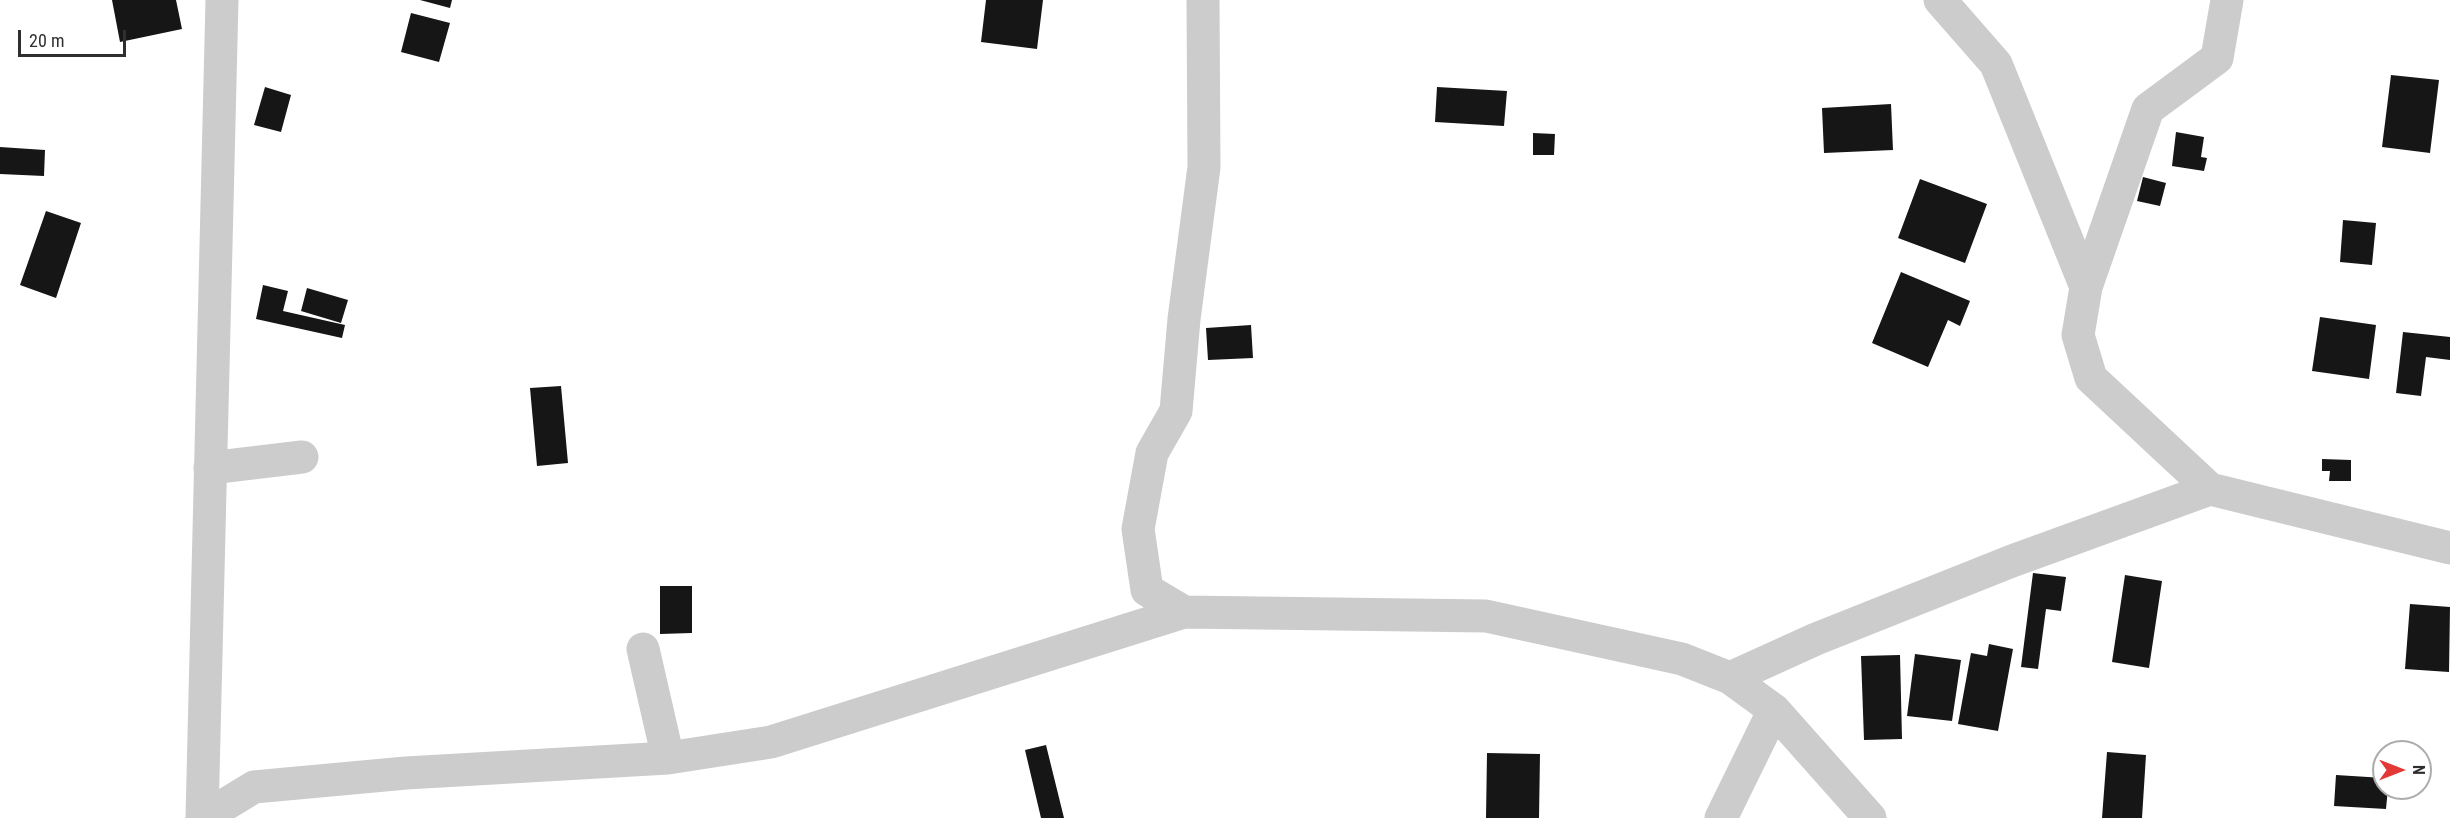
<!DOCTYPE html>
<style>
body{margin:0}
#map{position:relative;width:2450px;height:818px;overflow:hidden;background:#fff;font-family:"Roboto Condensed",sans-serif}
canvas{display:block}
.north{position:absolute;left:2372px;top:740px;width:60px;height:60px;box-sizing:border-box;background:#fff;border:2px solid #acacac;border-radius:50%;rotate:90deg;font-size:16px;font-weight:700;line-height:24px;text-align:center;color:#2f2f2f}
.north::after{content:'';display:block;margin:auto;width:21px;height:27px;background:#e23936;clip-path:polygon(50% 0,100% 100%,50% 72%,0 100%)}
.scale{position:absolute;left:18px;top:30px;width:108px;height:27px;box-sizing:border-box;border:3px solid #2f2f2f;border-top:0;padding-left:8px;font-size:18px;line-height:21px;white-space:nowrap;color:#2f2f2f;-webkit-text-stroke:4px #fff;paint-order:stroke}
</style>
<div id="map">
<canvas width="2450" height="818"></canvas>
<div class="north">N</div>
<div class="scale">20 m</div>
</div>
<script>
const c = document.querySelector('canvas').getContext('2d');
c.lineJoin = 'round';
function paint(path, color) {
  c.fillStyle = color;
  c.fill(path, 'evenodd');
}
function poly(rows) {
  const path = new Path2D();
  for (const r of rows) {
    path.moveTo(r[0], r[1]);
    for (let i = 2; i < r.length; i += 2) path.lineTo(r[i], r[i + 1]);
  }
  return path;
}
function stroke(path, color, width, dash) {
  c.strokeStyle = color;
  c.lineWidth = width;
  c.lineCap = dash ? 'butt' : 'round';
  c.setLineDash(dash || []);
  c.stroke(path);
}
paint(poly([
 [112,0,176,0,182,29,120,42],
 [420,0,452,0,450,8],
 [986,0,1043,0,1037,49,981,42],
 [411,13,450,23,439,62,401,52],
 [2391,75,2439,80,2430,153,2382,147],
 [265,87,291,95,281,132,254,125],
 [1437,87,1507,91,1504,126,1435,122],
 [1891,104,1893,150,1824,153,1822,108],
 [2176,132,2204,137,2201,157,2207,158,2204,171,2172,166],
 [1533,133,1555,134,1554,155,1533,155],
 [0,147,45,150,44,176,0,174],
 [2143,177,2166,183,2160,206,2137,201],
 [1920,179,1987,204,1965,263,1898,238],
 [46,211,81,223,56,298,20,285],
 [2343,220,2376,223,2372,265,2340,262],
 [1901,272,1970,301,1960,326,1948,320,1928,367,1872,343],
 [263,285,288,291,283,311,345,325,342,338,256,319],
 [307,288,348,300,341,323,301,311],
 [2320,317,2376,325,2369,379,2312,371],
 [1251,325,1253,358,1208,360,1206,328],
 [2403,332,2450,337,2450,360,2426,357,2421,396,2396,393],
 [561,386,568,463,537,466,530,388],
 [2322,459,2351,460,2351,481,2329,481,2330,471,2322,471],
 [2033,573,2066,577,2061,611,2046,609,2038,669,2021,667],
 [2125,575,2162,581,2149,668,2112,662],
 [660,586,692,586,692,633,660,634],
 [2410,604,2450,607,2449,672,2405,669],
 [1989,644,2013,649,1998,731,1958,724,1971,653,1987,656],
 [1915,654,1961,660,1952,721,1907,716],
 [1900,655,1902,739,1864,740,1861,656],
 [1046,745,1064,818,1041,818,1025,750],
 [2107,752,2146,755,2142,818,2102,818],
 [1487,753,1540,754,1539,818,1486,818],
 [2336,775,2384,778,2384,788,2388,788,2386,809,2334,806]
]), '#161616');
stroke(poly([
 [1940,0,1996,64,2086,287],
 [210,468,302,457],
 [2210,489,2091,378,2078,335,2086,287,2148,109,2217,58,2227,0],
 [1184,612,1147,590,1138,529,1152,453,1176,411,1184,319,1204,167,1203,0],
 [643,649,668,758],
 [1730,678,1816,639,2012,561,2210,489,2450,548],
 [202,818,222,0],
 [203,818,254,787,406,773,668,758,771,742,1184,612,1486,616,1682,659,1730,678,1774,710,1870,818],
 [1721,818,1774,710]
]), '#ccc', 33);
</script>
